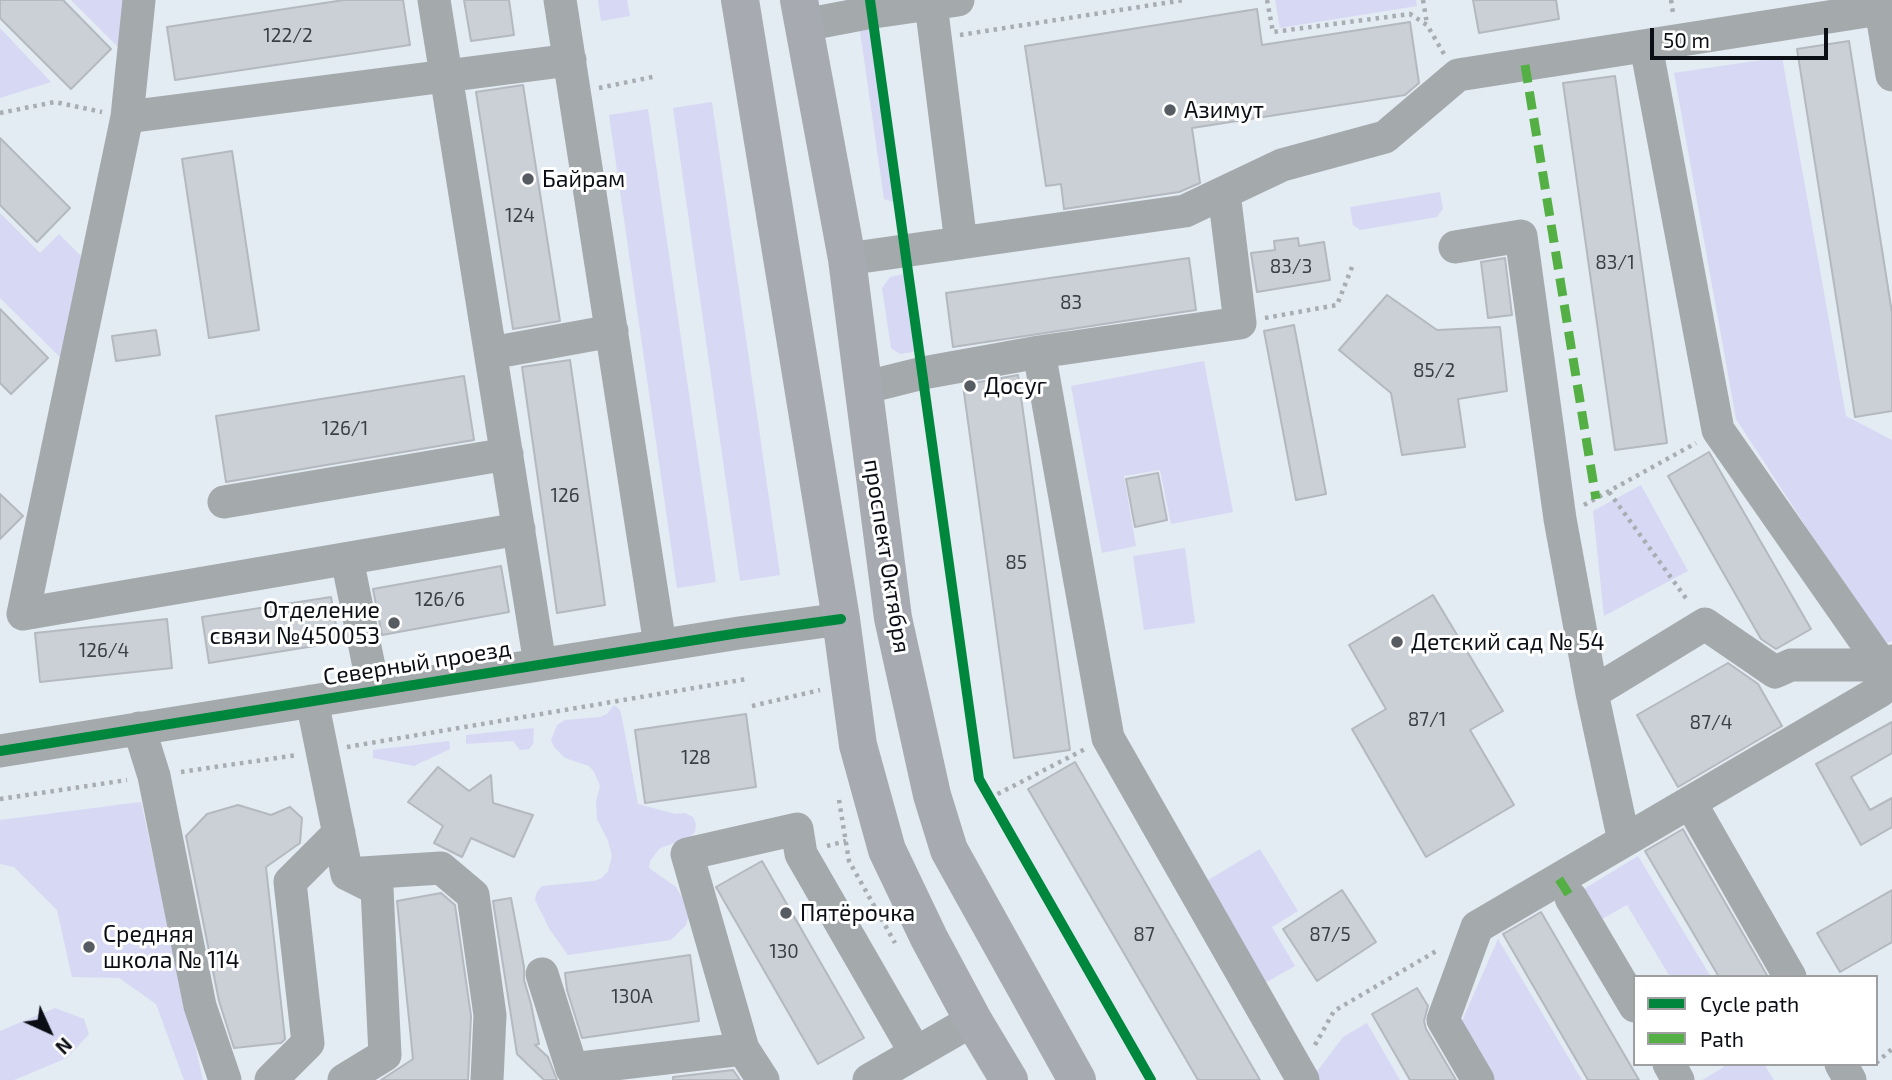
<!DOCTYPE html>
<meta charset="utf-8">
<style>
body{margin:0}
#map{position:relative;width:1892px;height:1080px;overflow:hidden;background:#e3ebf3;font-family:"Exo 2",sans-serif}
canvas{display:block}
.legend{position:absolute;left:1633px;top:975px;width:245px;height:91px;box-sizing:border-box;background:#fff;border:2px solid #9d9fa1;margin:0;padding:9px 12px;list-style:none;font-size:21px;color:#0b0f15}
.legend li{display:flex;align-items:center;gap:14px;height:35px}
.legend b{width:35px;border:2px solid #9d9fa1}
.north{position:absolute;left:14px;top:996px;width:70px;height:70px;-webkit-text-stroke:5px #fff;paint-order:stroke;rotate:135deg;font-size:19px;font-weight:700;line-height:28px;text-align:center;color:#0b0f15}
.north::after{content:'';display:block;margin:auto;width:24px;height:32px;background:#0b0f15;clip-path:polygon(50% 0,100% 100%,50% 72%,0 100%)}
.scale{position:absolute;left:1650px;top:28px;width:178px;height:32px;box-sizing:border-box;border:4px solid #0b0f15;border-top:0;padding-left:9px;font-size:21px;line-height:24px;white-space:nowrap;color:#0b0f15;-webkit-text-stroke:5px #fff;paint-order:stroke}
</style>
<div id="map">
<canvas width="1892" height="1080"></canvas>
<ul class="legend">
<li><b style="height:9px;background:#00873e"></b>Cycle path</li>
<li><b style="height:9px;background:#54b044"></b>Path</li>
</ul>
<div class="north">N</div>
<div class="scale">50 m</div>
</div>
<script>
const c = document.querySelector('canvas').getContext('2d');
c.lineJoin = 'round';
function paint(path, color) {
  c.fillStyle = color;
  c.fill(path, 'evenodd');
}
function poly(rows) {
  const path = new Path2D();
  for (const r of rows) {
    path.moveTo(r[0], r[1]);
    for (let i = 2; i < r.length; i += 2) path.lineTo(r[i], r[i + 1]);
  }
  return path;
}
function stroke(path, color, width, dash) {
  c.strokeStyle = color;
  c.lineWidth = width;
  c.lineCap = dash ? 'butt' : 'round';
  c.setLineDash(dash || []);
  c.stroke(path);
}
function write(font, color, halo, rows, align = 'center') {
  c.font = font + ' "Exo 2",sans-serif';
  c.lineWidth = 6;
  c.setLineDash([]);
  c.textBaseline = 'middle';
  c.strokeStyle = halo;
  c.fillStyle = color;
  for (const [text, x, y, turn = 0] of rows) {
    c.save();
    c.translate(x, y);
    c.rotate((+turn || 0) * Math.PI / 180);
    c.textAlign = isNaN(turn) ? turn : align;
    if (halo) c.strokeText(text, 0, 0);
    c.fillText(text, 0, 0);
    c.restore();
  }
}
paint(poly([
 [71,0,129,0,122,51],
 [598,0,627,0,630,16,601,21],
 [1275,0,1416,0,1417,6,1280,28],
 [0,28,51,82,0,98],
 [871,29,896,203,884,199,860,31],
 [1782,57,1846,416,1892,440,1892,641,1883,645,1736,419,1674,73],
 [712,102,780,575,740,581,673,108],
 [648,109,716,582,677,588,609,115],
 [1440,192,1443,209,1437,217,1360,230,1353,225,1350,207],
 [0,213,40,253,59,234,87,262,63,360,0,298],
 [904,274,914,352,900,354,891,348,882,288,890,277],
 [1204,361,1233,512,1171,524,1160,470,1124,476,1136,546,1102,553,1071,386],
 [1641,485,1688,571,1604,616,1593,511],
 [1185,548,1195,623,1144,630,1133,556],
 [614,705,620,710,622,718,638,804,676,814,685,813,693,817,696,824,695,832,689,838,660,848,650,861,649,868,676,887,684,901,688,918,686,925,671,940,568,955,550,930,535,900,537,892,542,886,594,881,602,878,608,871,612,856,608,841,597,819,596,802,600,786,594,772,589,766,565,758,554,747,551,740,557,725,565,720,600,717,607,714],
 [534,728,533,744,529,749,520,750,513,741,466,744,466,735],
 [449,741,450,749,414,766,373,758,373,750],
 [141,802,203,1080,184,1080,156,1004,119,978,72,977,57,910,14,867,0,864,0,820],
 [1260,849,1298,911,1272,927,1295,966,1258,987,1198,886],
 [1638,856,1711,977,1670,977,1627,905,1602,919,1584,889],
 [1498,939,1582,1080,1494,1080,1461,1023],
 [55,1008,84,1019,89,1034,67,1058,14,1080,0,1080,0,1031],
 [1367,1023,1400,1080,1313,1080,1312,1078,1343,1037],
 [1723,1064,1764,1064,1774,1080,1702,1080,1724,1067]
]), '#d7d9f4');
const building = poly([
 [0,0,63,0,111,49,71,89,0,18,0,0],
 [344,0,403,0,410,45,175,80,167,27,344,0],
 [464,0,509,0,514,35,471,41,464,0],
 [1473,0,1556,0,1559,19,1479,33,1473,0],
 [1257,9,1262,45,1410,22,1419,83,1405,95,1192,128,1200,183,1179,192,1064,209,1061,184,1046,186,1025,46,1257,9],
 [1849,41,1892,313,1892,411,1855,417,1797,49,1849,41],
 [1615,76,1667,443,1615,450,1563,83,1615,76],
 [523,85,560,321,513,329,476,92,523,85],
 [0,138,70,208,37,242,0,205,0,138],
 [232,151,259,330,209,338,182,159,232,151],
 [1298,238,1299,246,1324,242,1330,280,1257,292,1251,253,1275,250,1274,241,1298,238],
 [1189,258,1196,310,953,347,946,293,1189,258],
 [1505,258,1512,315,1488,318,1481,262,1505,258],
 [1387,295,1437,330,1500,327,1507,391,1458,399,1465,447,1402,455,1391,393,1339,350,1387,295],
 [0,309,48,358,11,394,0,383,0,309],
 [1294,325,1326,494,1296,500,1264,331,1294,325],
 [156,330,160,355,116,361,112,336,156,330],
 [570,360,605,605,557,613,522,367,570,360],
 [1018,375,1070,750,1014,758,963,385,1018,375],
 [464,376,474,440,226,482,216,416,464,376],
 [1709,452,1811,629,1776,649,1761,639,1668,476,1709,452],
 [1158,473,1167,520,1135,527,1126,479,1158,473],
 [0,494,23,516,0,539,0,494],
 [501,566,509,612,382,635,373,589,501,566],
 [1433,595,1503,711,1470,730,1514,805,1426,857,1352,729,1386,709,1349,645,1433,595],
 [331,597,339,642,209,663,202,617,331,597],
 [167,619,172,668,40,682,35,633,167,619],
 [1728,663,1758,684,1782,726,1678,787,1637,715,1728,663],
 [746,714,756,787,645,803,635,730,746,714],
 [1892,722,1892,753,1851,777,1870,810,1892,798,1892,827,1861,845,1816,764,1892,722],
 [1075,762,1260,1080,1198,1080,1028,789,1075,762],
 [438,767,469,791,491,775,493,803,533,815,514,857,471,838,462,857,434,843,443,826,408,802,438,767],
 [238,805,271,815,290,807,302,818,300,843,266,867,285,1039,281,1043,234,1048,219,1001,186,836,207,814,238,805],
 [1683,829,1689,840,1768,977,1719,977,1645,851,1683,829],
 [762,861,864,1038,818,1064,716,887,762,861],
 [1342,890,1376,942,1317,981,1283,929,1342,890],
 [1892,890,1892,942,1840,972,1817,933,1892,890],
 [441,893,455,905,471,1016,468,1080,381,1080,413,1059,397,901,441,893],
 [511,898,524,967,524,980,531,1004,539,1044,535,1045,548,1057,557,1080,544,1080,517,1054,493,901,511,898],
 [1541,912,1639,1080,1588,1080,1503,934,1541,912],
 [690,955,699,1021,582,1038,567,990,565,973,690,955],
 [1417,988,1428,1006,1424,1021,1426,1029,1456,1080,1410,1080,1372,1014,1417,988],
 [733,1070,740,1080,673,1080,673,1077,733,1070]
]);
paint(building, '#cbd0d6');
stroke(building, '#b4b9c0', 2);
stroke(poly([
 [1267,0,1273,32,1410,14,1427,25,1444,54],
 [1423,0,1427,24],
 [1671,0,1673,13],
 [960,35,1184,0],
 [599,88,657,76],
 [0,113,55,102,102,112],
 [1265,318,1337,305,1352,267],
 [1609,492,1688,601],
 [1584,505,1696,443],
 [752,706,820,690],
 [347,747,747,679],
 [181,772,297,755],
 [990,798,1085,749],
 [0,799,127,780],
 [839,800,849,861,895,943],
 [827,846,846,841],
 [1315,1045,1334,1011,1438,950],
 [1876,1063,1892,1049]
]), '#a8adb2', 4.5, [3.5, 5]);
stroke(poly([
 [434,0,540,664],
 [560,0,660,645],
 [931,4,961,243],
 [1881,9,1892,75],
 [804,25,867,13,958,0],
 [127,117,570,60],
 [1455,247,1521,236,1560,519,1592,693,1624,841],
 [847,259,1185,211,1282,165,1385,137,1458,75,1892,7],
 [1039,352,1240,323,1224,193],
 [491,353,612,331],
 [863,388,923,373,1039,352,1108,738,1303,1080],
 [224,502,507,454],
 [347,559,374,691],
 [23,614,127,117,139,0],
 [23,614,519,529],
 [1592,693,1705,624,1775,672,1791,665,1882,665,1892,661],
 [312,701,347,874,377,889,385,1055,344,1080],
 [139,728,154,776,200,1006,225,1080],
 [0,751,739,633,841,619],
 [1690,802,1790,977],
 [347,874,441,868,473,895,490,1015,487,1080],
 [1571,898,1635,1006],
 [542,974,572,1069,743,1049,763,1080],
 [743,1049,687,854,797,829,801,854,915,1052],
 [1669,1064,1678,1080],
 [1841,1064,1850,1080],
 [271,1080,308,1043,290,882,339,833],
 [869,1080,973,1020],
 [1478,1080,1443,1020,1477,927,1880,691,1888,677,1882,665,1718,430,1646,46]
]), '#a4a9ac', 33);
stroke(poly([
 [740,0,841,619,858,745,887,850,929,938,973,1020,1009,1080],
 [799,0,847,259,893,618,932,795,949,850,1077,1080]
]), '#a7abb1', 38);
stroke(poly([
 [1525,65,1596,499],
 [1559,879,1571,898]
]), '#54b044', 9, [18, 9]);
stroke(poly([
 [870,0,979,779,1151,1080],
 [0,751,739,633,841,619]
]), '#00873e', 10);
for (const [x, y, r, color] of [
 [1170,110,7,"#575c63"],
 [528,179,7,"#575c63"],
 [970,386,7,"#575c63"],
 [394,623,7,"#575c63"],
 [1397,642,7,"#575c63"],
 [786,913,7,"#575c63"],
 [89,947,7,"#575c63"]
]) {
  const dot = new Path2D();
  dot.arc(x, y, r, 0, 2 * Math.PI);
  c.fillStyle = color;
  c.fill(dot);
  stroke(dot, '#fff', 2.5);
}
write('19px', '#3b3f45', null, [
 ["122/2",288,36],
 ["124",520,216],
 ["83/1",1615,263],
 ["83/3",1291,267],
 ["83",1071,303],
 ["85/2",1434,371],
 ["126/1",345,429],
 ["126",565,496],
 ["85",1016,563],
 ["126/6",440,600],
 ["126/4",104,651],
 ["87/1",1427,720],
 ["87/4",1711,723],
 ["128",696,758],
 ["87",1144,935],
 ["87/5",1330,935],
 ["130",784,952],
 ["130А",632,997]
]);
write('23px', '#0b0f15', '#fff', [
 ["Азимут",1184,110],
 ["Байрам",542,179],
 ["Досуг",984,386],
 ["Отделение",380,610,"right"],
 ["связи №450053",380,636,"right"],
 ["Детский сад № 54",1411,642],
 ["Пятёрочка",800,913],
 ["Средняя",103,934],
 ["школа № 114",103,960]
], 'left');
write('23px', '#0b0f15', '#fff', [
 ["проспект Октября",887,556,81],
 ["Северный проезд",417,663,-9]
]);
</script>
